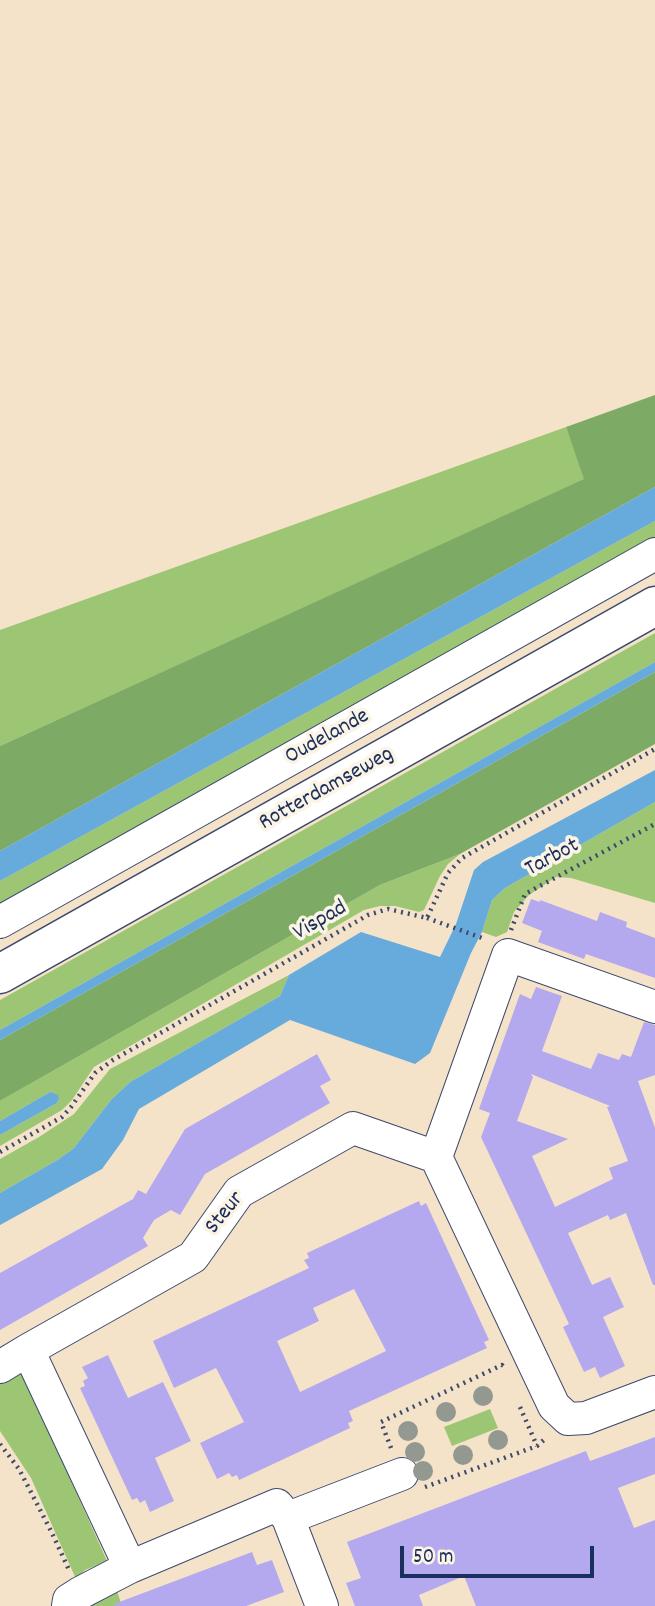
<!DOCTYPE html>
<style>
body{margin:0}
#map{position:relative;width:655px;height:1606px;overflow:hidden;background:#f5e3c9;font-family:Dekko,sans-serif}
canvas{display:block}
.scale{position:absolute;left:400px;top:1546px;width:194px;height:32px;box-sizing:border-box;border:4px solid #1b2f5e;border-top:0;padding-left:9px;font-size:21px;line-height:24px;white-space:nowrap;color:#1b2f5e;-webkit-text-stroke:5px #fcf5e5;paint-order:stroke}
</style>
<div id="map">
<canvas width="655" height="1606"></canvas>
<div class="scale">50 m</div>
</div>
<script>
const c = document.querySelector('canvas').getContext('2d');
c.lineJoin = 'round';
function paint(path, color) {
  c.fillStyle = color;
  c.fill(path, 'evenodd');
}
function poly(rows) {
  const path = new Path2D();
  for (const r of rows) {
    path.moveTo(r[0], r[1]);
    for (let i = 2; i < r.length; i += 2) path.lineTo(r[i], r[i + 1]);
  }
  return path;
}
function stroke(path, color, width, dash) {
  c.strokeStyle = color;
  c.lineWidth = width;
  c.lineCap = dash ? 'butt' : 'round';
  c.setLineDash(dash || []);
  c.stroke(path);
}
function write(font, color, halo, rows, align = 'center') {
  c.font = font + ' Dekko,sans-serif';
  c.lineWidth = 7;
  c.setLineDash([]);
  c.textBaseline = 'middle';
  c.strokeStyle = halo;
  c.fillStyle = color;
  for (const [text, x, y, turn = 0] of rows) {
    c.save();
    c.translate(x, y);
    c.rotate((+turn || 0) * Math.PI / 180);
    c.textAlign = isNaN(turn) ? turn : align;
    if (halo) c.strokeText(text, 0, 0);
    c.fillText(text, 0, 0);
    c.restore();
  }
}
paint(poly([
 [566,427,585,479,0,746,0,630],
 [655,521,655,542,0,911,0,881],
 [655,633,655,662,0,1030,0,1000],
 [655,802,655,903,571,878,556,877,529,895,514,912,507,932,496,937,482,932,492,900,505,888],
 [460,854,448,864,440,876,424,910,419,912,395,906,380,906,364,910,94,1067,72,1100,62,1110,0,1146,0,1135,57,1103,59,1099,50,1092,0,1121,0,1101,380,885],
 [289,975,280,996,130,1082,111,1100,74,1148,59,1159,0,1193,0,1159,39,1137,74,1114,110,1069],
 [19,1365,107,1561,85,1570,76,1579,31,1478,0,1431,0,1376],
 [490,1409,498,1428,452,1446,444,1427],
 [116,1588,122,1606,87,1606]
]), '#9cc673');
paint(poly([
 [655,395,655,487,0,851,0,746,584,479,566,427],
 [655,672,655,744,460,854,380,885,0,1101,0,1040]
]), '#7dab65');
paint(poly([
 [655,487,655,521,0,881,0,851],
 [655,662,655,672,0,1040,0,1030],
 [655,770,655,802,505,888,492,900,482,932,471,953,430,1053,415,1064,290,1020,139,1109,123,1140,102,1169,0,1225,0,1193,59,1159,74,1148,111,1100,130,1082,280,996,289,975,361,932,440,957,456,924,474,870,483,862],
 [50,1092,58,1095,59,1099,57,1103,0,1135,0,1121]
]), '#67aadc');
paint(poly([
 [531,899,540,902,540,900,597,921,600,912,627,922,626,927,655,938,655,978,586,954,584,959,538,942,542,931,522,923],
 [536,987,562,996,542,1051,591,1069,598,1053,619,1060,622,1054,631,1057,644,1022,655,1025,655,1075,638,1081,655,1128,655,1285,653,1285,626,1213,610,1220,608,1215,568,1233,592,1285,610,1277,624,1307,603,1317,625,1366,600,1378,595,1367,584,1372,563,1327,569,1324,481,1137,490,1113,479,1109,487,1086,520,994,531,999],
 [531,1074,610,1106,607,1107,628,1161,609,1168,613,1179,555,1207,532,1156,568,1139,517,1121,533,1077],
 [317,1054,331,1080,320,1086,330,1103,205,1174,180,1215,171,1210,154,1220,143,1238,148,1246,0,1330,0,1273,133,1199,138,1190,146,1194,185,1129],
 [419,1201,421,1206,426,1203,489,1340,484,1342,487,1348,349,1411,353,1421,348,1423,350,1428,239,1480,237,1475,232,1477,229,1473,217,1479,200,1443,244,1422,216,1368,174,1388,153,1341,309,1268,304,1260,309,1258,307,1253],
 [354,1289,386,1351,300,1392,277,1341,319,1321,313,1308],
 [108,1355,128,1398,163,1382,191,1441,155,1458,174,1501,150,1512,145,1500,140,1503,137,1498,132,1500,80,1388,85,1386,83,1381,88,1378,82,1367],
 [655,1437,655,1474,618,1488,634,1528,655,1520,655,1606,476,1606,464,1576,419,1595,423,1606,355,1606,346,1583,361,1578,347,1542,586,1451,590,1461],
 [252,1552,257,1565,272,1560,284,1592,246,1606,115,1606,114,1604]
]), '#b4a9ee');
const minor = poly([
 [0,922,655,554],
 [436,1157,508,955,655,1007],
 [0,1367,28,1350],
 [288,1518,402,1474],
 [68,1606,69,1600,80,1593,130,1567],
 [322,1606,288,1518,277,1505,130,1567,28,1350,193,1257,239,1192,353,1128,436,1157,554,1406,568,1419,586,1418,655,1392]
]);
const major = poly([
 [0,974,655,606]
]);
stroke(minor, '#3c4a6e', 34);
stroke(major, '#3c4a6e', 41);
stroke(poly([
 [427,918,485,939],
 [511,930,525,894,655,824],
 [0,1152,62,1117,71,1107,95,1073,113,1060,368,915,388,909,427,918,448,873,462,858,655,749],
 [520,1407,537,1446],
 [0,1444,19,1469,52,1533,69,1570],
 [391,1448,381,1422,502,1365,503,1366],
 [425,1487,537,1446,546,1438]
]), '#3c4a6e', 4.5, [2, 5]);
stroke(minor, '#fff', 32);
stroke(major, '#fff', 38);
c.fillStyle = '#939991';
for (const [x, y] of [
 [483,1396],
 [446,1412],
 [408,1431],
 [498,1440],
 [415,1452],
 [463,1455],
 [423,1471]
]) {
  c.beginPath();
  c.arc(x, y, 10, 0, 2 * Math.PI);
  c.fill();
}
write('23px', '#1b2f5e', '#fcf5e5', [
 ["Oudelande",328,738,-29],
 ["Rotterdamseweg",327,790,-29],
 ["Tarbot",553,859,-28],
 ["Vispad",321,922,-30],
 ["Steur",226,1214,-51]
]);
</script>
